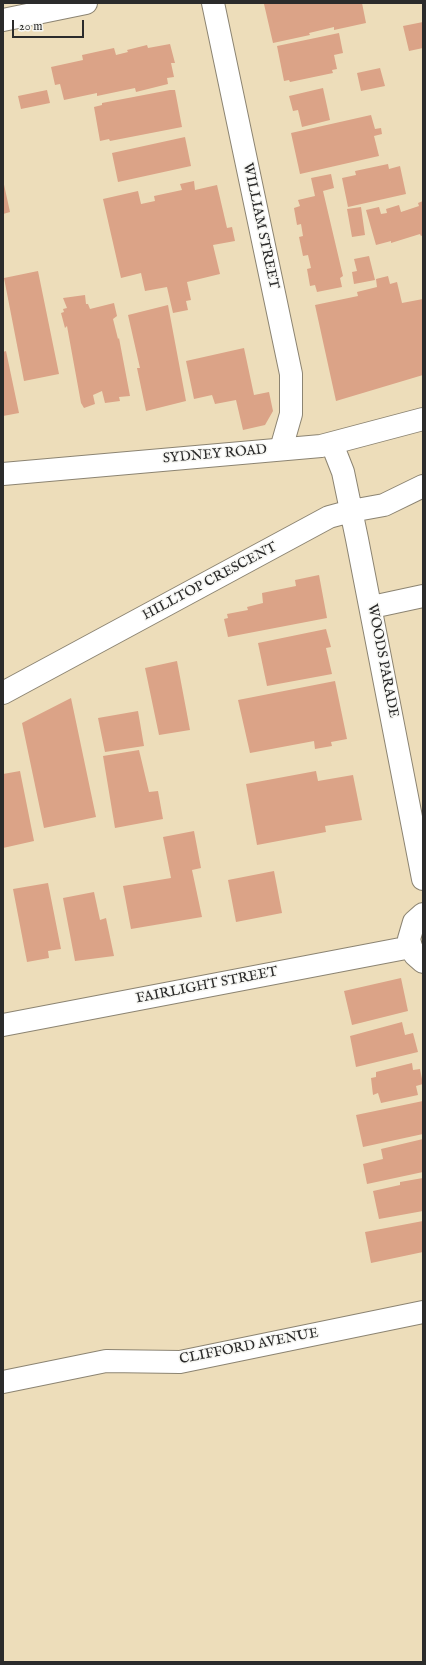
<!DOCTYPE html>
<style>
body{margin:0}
#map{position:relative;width:426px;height:1665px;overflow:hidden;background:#edddba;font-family:"IM FELL English",serif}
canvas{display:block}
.frame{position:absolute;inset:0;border:4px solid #2b2b2b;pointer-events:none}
.scale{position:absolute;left:12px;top:20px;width:72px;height:18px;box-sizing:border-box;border:2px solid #2b2b2b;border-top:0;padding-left:5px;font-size:12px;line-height:14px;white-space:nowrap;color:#2b2b2b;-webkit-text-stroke:3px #f6f6f2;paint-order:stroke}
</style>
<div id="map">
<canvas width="426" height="1665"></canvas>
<div class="frame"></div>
<div class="scale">20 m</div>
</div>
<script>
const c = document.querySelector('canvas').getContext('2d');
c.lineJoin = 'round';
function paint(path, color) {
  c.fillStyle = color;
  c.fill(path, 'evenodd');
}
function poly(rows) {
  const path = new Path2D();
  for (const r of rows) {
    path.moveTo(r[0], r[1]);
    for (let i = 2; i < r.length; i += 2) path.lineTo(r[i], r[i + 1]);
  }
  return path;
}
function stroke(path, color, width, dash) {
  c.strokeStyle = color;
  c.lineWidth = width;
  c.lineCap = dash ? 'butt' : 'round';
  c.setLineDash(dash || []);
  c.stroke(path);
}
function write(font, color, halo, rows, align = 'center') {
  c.font = font + ' "IM FELL English",serif';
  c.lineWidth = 3;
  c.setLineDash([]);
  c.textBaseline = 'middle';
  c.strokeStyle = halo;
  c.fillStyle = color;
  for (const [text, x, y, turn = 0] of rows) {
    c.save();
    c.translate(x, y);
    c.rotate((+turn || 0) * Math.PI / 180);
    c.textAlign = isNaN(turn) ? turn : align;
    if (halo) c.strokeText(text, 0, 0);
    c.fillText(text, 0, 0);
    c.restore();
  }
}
paint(poly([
 [271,3,362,3,366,23,334,30,334,27,309,33,310,35,273,43,264,4],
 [423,22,423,48,409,51,403,26],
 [339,33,343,53,334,55,337,69,332,70,333,73,290,82,289,80,284,81,277,46],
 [170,44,175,63,171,63,174,77,167,78,168,84,136,92,135,88,97,96,97,93,64,100,60,84,55,85,51,67,83,60,82,55,114,48,116,55,128,52,127,50,147,45,148,48],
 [380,68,385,86,361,91,357,73],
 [323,88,330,120,302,127,298,110,293,111,289,96],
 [47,90,50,103,21,109,18,96],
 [170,90,175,90,182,127,110,141,109,139,100,141,94,107,102,105,102,103],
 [371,115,375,129,381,128,382,134,374,136,379,156,300,174,291,133],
 [185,137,191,166,118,182,112,153],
 [388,164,389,169,400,166,406,194,348,207,342,178,356,175,355,171],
 [331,174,334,188,323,191,343,276,340,278,342,287,317,292,315,285,310,286,307,269,311,268,308,255,303,256,299,237,303,236,301,224,297,225,294,208,300,206,298,200,315,196,311,178],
 [3,180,10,212,3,214],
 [194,181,195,190,217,185,227,228,232,227,235,241,213,245,220,274,187,282,191,300,186,301,188,310,173,313,167,287,145,291,141,273,121,278,103,199,138,191,141,204,155,201,154,196,182,190,180,184],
 [423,201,423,235,421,236,420,234,391,243,391,241,376,245,366,210,379,207,381,214,387,213,386,209,399,205,401,212,419,206,418,203],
 [361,207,365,235,352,237,347,209],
 [369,256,375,280,354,284,352,272,357,271,354,259],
 [38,271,59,374,24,381,4,278],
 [388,276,390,284,397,282,402,303,423,299,423,375,336,401,315,305,358,296,357,292,377,287,376,279],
 [85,295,86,304,88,304,90,309,114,303,117,316,113,319,118,339,119,338,130,396,119,397,120,401,105,403,102,391,93,395,95,404,84,408,81,403,67,326,65,328,61,313,64,312,63,309,67,308,63,298],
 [168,305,186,401,146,411,137,368,140,368,128,315],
 [244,348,254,395,269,392,273,411,265,425,243,430,236,400,215,404,212,395,194,399,186,361],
 [6,351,19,413,3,416,3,352],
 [319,575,327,618,228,637,224,619,228,618,227,614,248,610,247,607,263,603,262,593,296,586,295,580],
 [326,629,331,647,326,648,332,674,267,686,258,643],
 [177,661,190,730,159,735,145,668],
 [335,681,347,739,331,742,332,746,315,749,314,741,250,753,238,700],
 [71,698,96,817,44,828,22,723],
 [138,711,144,746,105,752,98,718],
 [139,750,149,792,158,791,163,819,115,828,103,756],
 [20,771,34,841,3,848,3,774],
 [316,771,318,781,353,775,362,820,325,826,326,832,257,845,246,784],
 [194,831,201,868,192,870,202,917,131,929,123,886,171,878,163,837],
 [274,871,282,913,236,922,228,880],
 [48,883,61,949,48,951,49,958,27,962,13,889],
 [94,892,100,920,106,918,114,956,75,961,63,898],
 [401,978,408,1011,352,1025,344,991],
 [402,1022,405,1035,413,1033,418,1052,356,1067,350,1036],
 [412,1063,413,1070,420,1069,423,1084,416,1086,418,1095,381,1103,378,1093,373,1095,371,1078,376,1077,376,1072],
 [423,1101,423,1134,363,1147,356,1115],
 [423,1139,423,1172,367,1184,363,1164,383,1159,381,1149],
 [423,1178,423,1211,379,1219,373,1191,400,1185,400,1182],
 [423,1221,423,1252,371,1263,365,1232]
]), '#dba387');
const street = poly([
 [213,3,291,374,291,414,281,449],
 [3,20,86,3],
 [332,444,343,472,357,539,423,879],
 [372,607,423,596],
 [3,693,329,517,351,511,384,505,423,486],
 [423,914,414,922,409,939,411,947,415,955,423,962],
 [3,1025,411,947],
 [3,1382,106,1361,180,1362,423,1312]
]);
const primary = poly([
 [3,474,321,446,423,419]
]);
stroke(street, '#8c8472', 24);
stroke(primary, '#8c8472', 24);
stroke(street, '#fff', 22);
stroke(primary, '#fff', 22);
write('14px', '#2b2b2b', '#f6f6f2', [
 ["WILLIAM STREET",260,226,78],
 ["SYDNEY ROAD",215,455,-5],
 ["HILLTOP CRESCENT",210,582,-28],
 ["WOODS PARADE",382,661,79],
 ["FAIRLIGHT STREET",207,986,-11],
 ["CLIFFORD AVENUE",249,1347,-11]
]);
</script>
